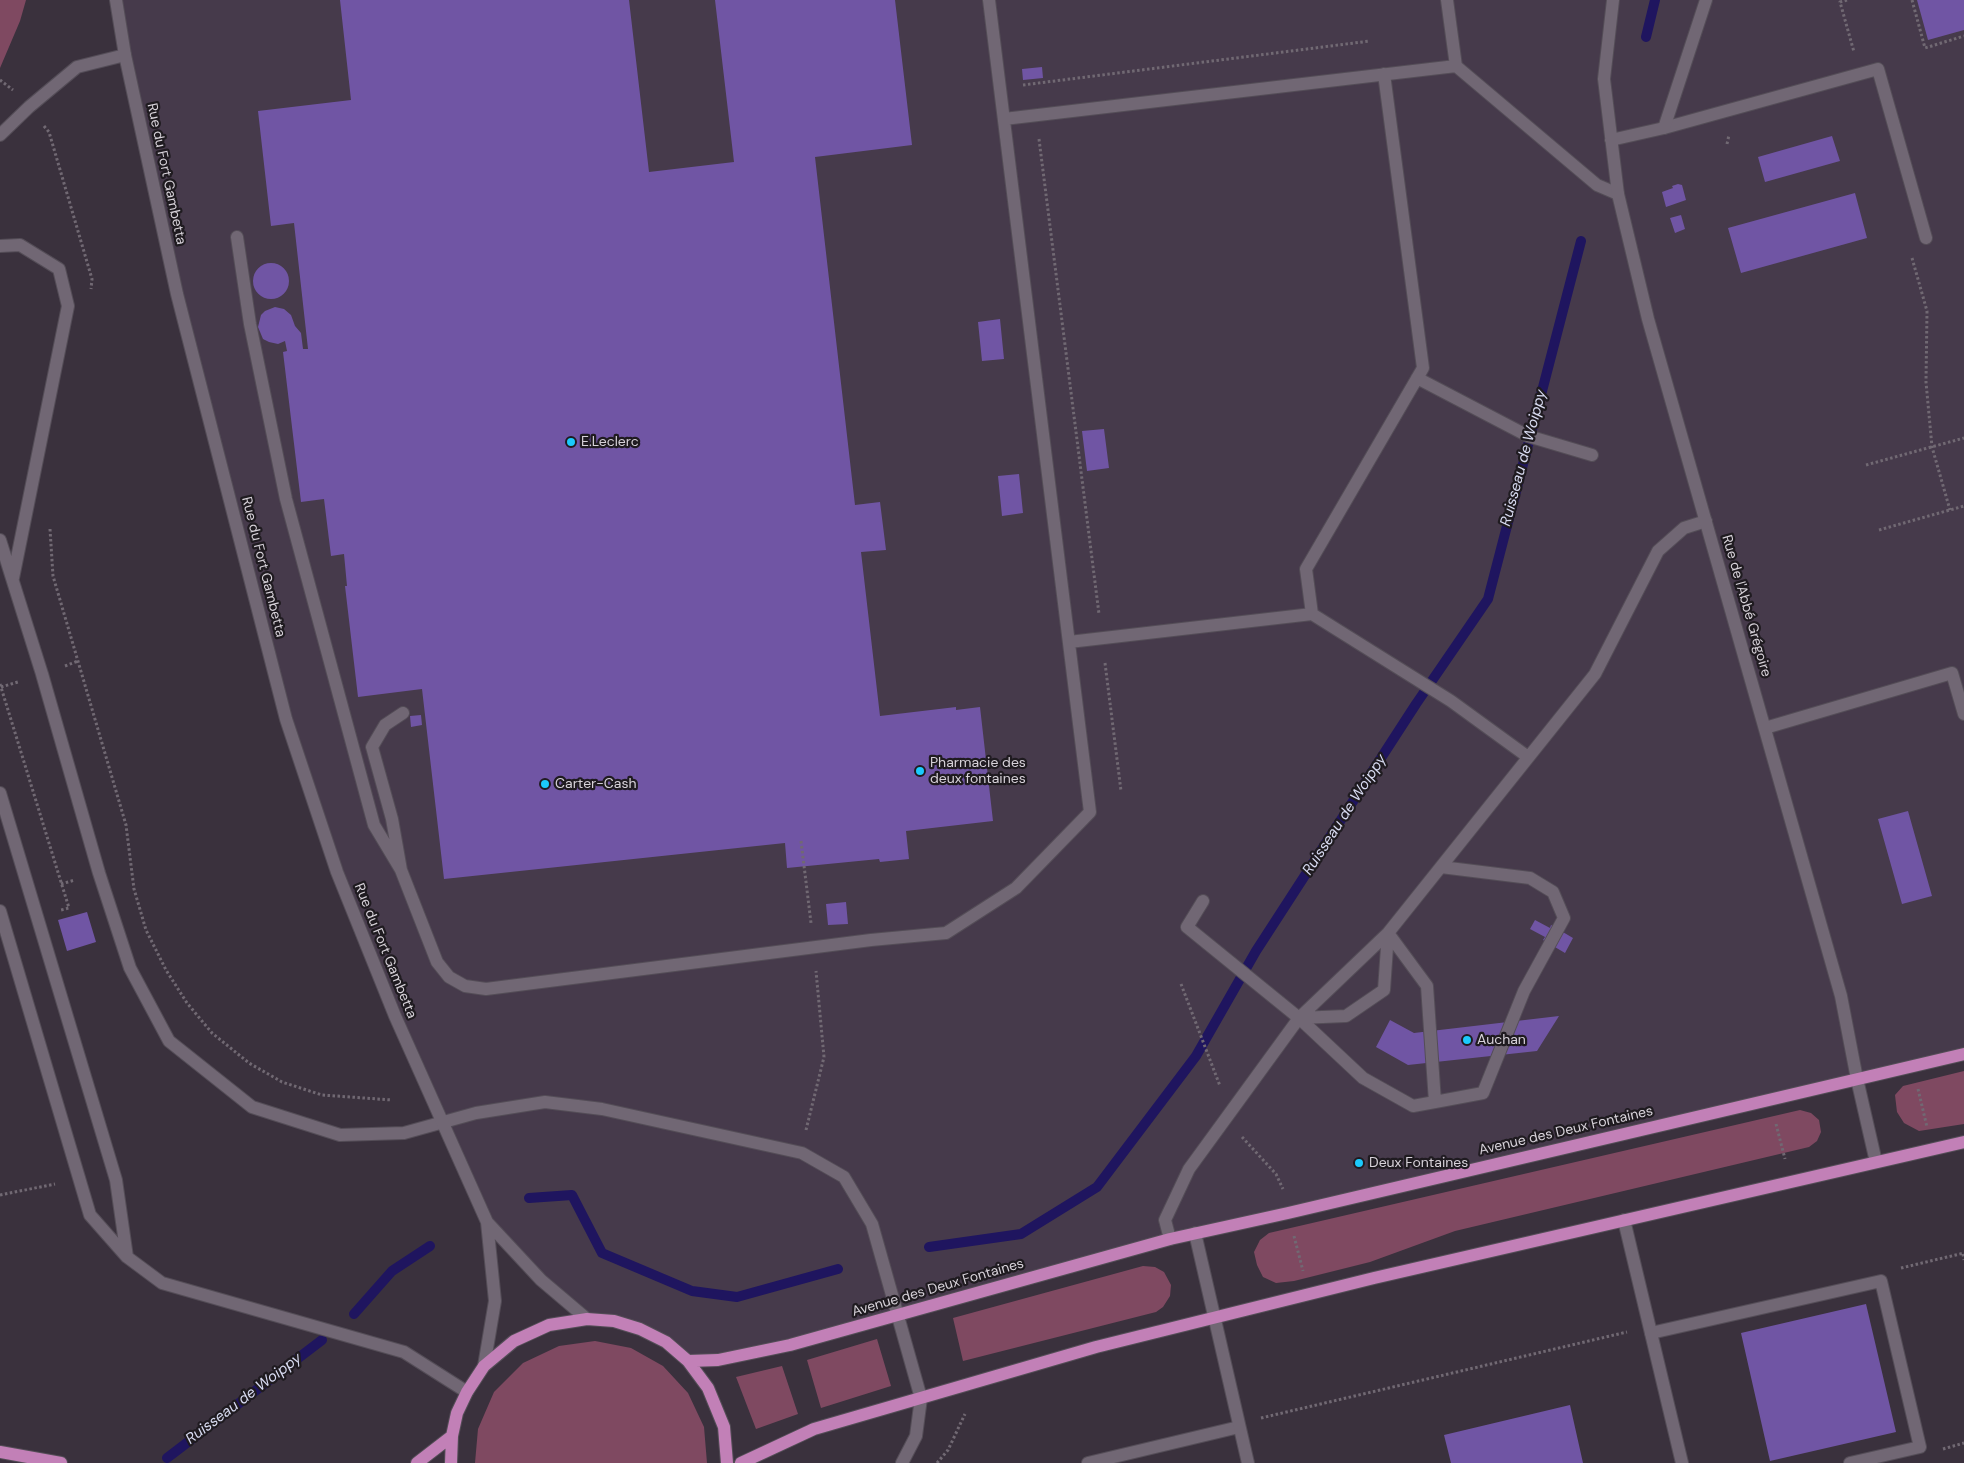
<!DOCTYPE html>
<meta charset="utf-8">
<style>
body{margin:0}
canvas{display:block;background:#3a313d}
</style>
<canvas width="1964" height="1463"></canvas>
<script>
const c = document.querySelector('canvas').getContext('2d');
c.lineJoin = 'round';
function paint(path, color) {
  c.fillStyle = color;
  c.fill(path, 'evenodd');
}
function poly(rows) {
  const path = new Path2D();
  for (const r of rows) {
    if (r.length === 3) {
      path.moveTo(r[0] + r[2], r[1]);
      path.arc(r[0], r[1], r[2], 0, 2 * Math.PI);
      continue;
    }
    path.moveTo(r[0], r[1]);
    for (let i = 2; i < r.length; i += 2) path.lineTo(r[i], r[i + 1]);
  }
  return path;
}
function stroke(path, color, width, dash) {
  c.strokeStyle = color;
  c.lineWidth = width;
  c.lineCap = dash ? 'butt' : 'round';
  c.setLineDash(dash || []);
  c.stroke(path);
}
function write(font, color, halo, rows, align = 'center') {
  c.font = font + ' "DM Sans",sans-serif';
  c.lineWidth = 4.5;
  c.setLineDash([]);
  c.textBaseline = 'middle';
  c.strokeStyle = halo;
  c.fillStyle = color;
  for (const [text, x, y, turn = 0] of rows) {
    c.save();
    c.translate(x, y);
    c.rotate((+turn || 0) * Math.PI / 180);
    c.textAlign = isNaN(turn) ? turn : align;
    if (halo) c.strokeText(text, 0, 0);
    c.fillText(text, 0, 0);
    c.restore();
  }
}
paint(poly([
 [116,0,1964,0,1964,1055,1288,1213,790,1345,688,1361,666,1342,587,1319,487,1222,395,1016,286,719,177,294]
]), '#463a4b');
paint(poly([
 [0,0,26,0,20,21,0,68],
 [1964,1071,1964,1124,1919,1131,1904,1123,1897,1112,1895,1095,1903,1086],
 [1800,1110,1811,1113,1819,1120,1821,1132,1817,1141,1809,1147,1455,1231,1370,1262,1294,1281,1276,1283,1263,1277,1257,1265,1254,1252,1260,1240,1269,1233],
 [1143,1266,1155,1267,1164,1272,1171,1285,1170,1296,1163,1307,1156,1312,963,1361,953,1318],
 [877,1339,891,1386,821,1408,807,1360],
 [595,1341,631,1348,663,1366,688,1393,704,1427,707,1463,475,1463,478,1429,494,1392,523,1363,559,1346],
 [782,1366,798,1414,756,1429,736,1377]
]), '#7f4961');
stroke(poly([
 [1646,37,1655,0],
 [529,1198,572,1195,602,1253,692,1291,737,1297,838,1269],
 [929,1247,1021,1234,1097,1187,1196,1056,1256,951,1416,704,1488,599,1581,241],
 [354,1314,392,1271,430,1246],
 [167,1458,322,1340]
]), '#1f155f', 10);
paint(poly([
 [340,0,629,0,649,172,734,162,715,0,895,0,912,145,815,157,855,505,880,502,886,550,861,552,880,716,956,707,956,710,980,707,993,821,906,831,909,859,880,862,879,859,787,868,785,843,444,879,422,689,358,697,345,586,347,586,344,554,331,556,324,499,301,502,283,352,287,351,285,341,278,344,269,342,263,339,258,327,261,315,265,311,275,307,284,309,291,315,295,326,301,333,303,349,308,349,294,223,271,226,258,111,351,100],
 [1917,0,1964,0,1964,30,1928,40],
 [1042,67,1043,78,1023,80,1022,69],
 [1832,136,1840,161,1765,182,1758,157],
 [1678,184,1682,185,1686,200,1666,207,1662,192,1673,188,1672,186],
 [1855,193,1867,238,1741,273,1728,228],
 [1681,215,1685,229,1675,233,1670,218],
 [271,281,18],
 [1000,319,1004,359,982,361,978,322],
 [1104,429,1109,468,1087,471,1082,431],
 [1019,474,1023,513,1002,516,998,476],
 [421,715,422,725,411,727,410,716],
 [1908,811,1932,896,1902,904,1878,819],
 [846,902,848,924,828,925,826,904],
 [87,912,96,942,67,951,58,920],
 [1535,920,1550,928,1551,925,1573,938,1565,953,1543,940,1545,937,1530,929],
 [1559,1016,1537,1051,1408,1065,1376,1047,1390,1020,1414,1033],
 [1866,1304,1896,1432,1770,1461,1741,1333],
 [1570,1405,1583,1463,1451,1463,1444,1435]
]), '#7055a4');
const service = poly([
 [1447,0,1456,66,1597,185,1618,194],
 [1004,119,1456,66],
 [1664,128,1878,69,1926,238],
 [0,135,29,107,77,67,125,55],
 [237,237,250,324,286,499,374,825,401,870,392,819,372,747,385,725,403,713],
 [0,246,20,245,59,269,68,306,13,578],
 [1417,378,1528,436,1592,455],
 [0,540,42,674,99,873,130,968,169,1041,252,1107,340,1135,404,1133,476,1113,545,1102,602,1109,802,1153,844,1177,872,1224,921,1398,916,1436,902,1463],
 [1312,614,1306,569,1423,368,1384,74],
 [1069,642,1312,614,1451,701,1528,757],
 [1765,728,1952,673,1964,714],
 [0,793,116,1180,127,1257],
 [401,870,437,962,449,977,465,986,486,989,871,940,946,933,1016,888,1090,812,989,0],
 [1203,901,1187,927,1299,1018,1363,1078,1413,1106,1435,1102,1427,986,1388,933],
 [0,911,90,1215,127,1257,162,1283,404,1352,467,1392],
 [1299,1018,1346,1016,1384,990,1388,933],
 [1435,1102,1483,1093,1524,991,1564,918,1553,892,1530,878,1441,867],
 [1170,1239,1165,1220,1189,1169,1299,1018,1388,933,1595,674,1658,551,1684,528,1706,521],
 [1651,1333,1881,1281,1920,1447,1850,1463],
 [1088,1463,1239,1427]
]);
const minor = poly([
 [1613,0,1604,79,1618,194,1648,319,1841,996,1857,1079,1876,1162],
 [1611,140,1664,128,1706,0],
 [1624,1220,1682,1463],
 [1195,1233,1248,1463]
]);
const secondary = poly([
 [116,0,125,55,177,294,286,719,337,872,395,1016,487,1222,541,1280,587,1319],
 [484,1366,495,1301,487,1222]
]);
const primary = poly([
 [688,1361,718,1360,790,1345,1170,1239,1288,1213,1964,1054],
 [0,1452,61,1463],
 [417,1463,452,1436],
 [451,1463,452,1436,457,1413,467,1392,484,1366,514,1341,549,1325,587,1319,614,1321,640,1329,666,1342,688,1361,708,1388,724,1427,727,1463],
 [741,1463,814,1429,1096,1347,1374,1278,1964,1142]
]);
stroke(service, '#544d57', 14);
stroke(minor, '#544d57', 14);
stroke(secondary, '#544d57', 14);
stroke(primary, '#544d57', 14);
stroke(poly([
 [1847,0,1840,2,1854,52],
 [1912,0,1925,48,1964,36],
 [0,80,13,90],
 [1023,85,1370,41],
 [44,126,49,132,92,279,91,289],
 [1039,139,1099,614],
 [1727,144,1729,135],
 [1912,258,1927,311,1926,382,1932,447,1950,510],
 [1866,465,1964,438],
 [50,529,53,576,126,825,134,889,146,930,166,970,187,1003,212,1033,249,1063,282,1082,322,1095,392,1100],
 [1879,530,1964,506],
 [1105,663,1121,791],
 [65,666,78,661],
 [0,684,69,908,61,910],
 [1,687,18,682],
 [801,841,811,923],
 [61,884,75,880],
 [1181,984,1220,1086],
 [1918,1089,1927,1127],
 [1776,1124,1785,1159],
 [806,1130,824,1057,816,971],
 [1242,1137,1276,1174,1283,1189],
 [0,1195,55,1184],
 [1294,1236,1303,1271],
 [1963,1254,1964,1260],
 [1901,1268,1964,1253],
 [1261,1418,1627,1332],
 [1943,1449,1964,1443],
 [937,1463,948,1450,965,1414]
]), '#716973', 3, [2.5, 2.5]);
stroke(service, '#716774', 12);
stroke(minor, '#716774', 12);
stroke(secondary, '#716774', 12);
stroke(primary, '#c280b7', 12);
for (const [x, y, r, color] of [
 [571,442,5,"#1bcafc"],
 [920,771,5,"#1bcafc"],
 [545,784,5,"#1bcafc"],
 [1467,1040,5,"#1bcafc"],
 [1359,1163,5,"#1bcafc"]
]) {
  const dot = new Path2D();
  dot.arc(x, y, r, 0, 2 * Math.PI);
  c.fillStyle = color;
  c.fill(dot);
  stroke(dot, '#1f1b20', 2);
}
write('14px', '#d7d2d9', '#1f1b20', [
 ["Rue du Fort Gambetta",166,174,78],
 ["Rue du Fort Gambetta",263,567,76],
 ["Rue de l'Abbé Grégoire",1746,606,74],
 ["Rue du Fort Gambetta",385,951,68],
 ["Avenue des Deux Fontaines",1566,1131,-13],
 ["Avenue des Deux Fontaines",938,1288,-16]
]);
write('14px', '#d7d2d9', '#1f1b20', [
 ["E.Leclerc",581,442],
 ["Pharmacie des",930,763],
 ["deux fontaines",930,779],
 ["Carter-Cash",555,784],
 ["Auchan",1477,1040],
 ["Deux Fontaines",1369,1163]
], 'left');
write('italic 15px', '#d8dbf1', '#1f1b20', [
 ["Ruisseau de Woippy",1524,458,-75],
 ["Ruisseau de Woippy",1345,815,-57],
 ["Ruisseau de Woippy",244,1399,-37]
]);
</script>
